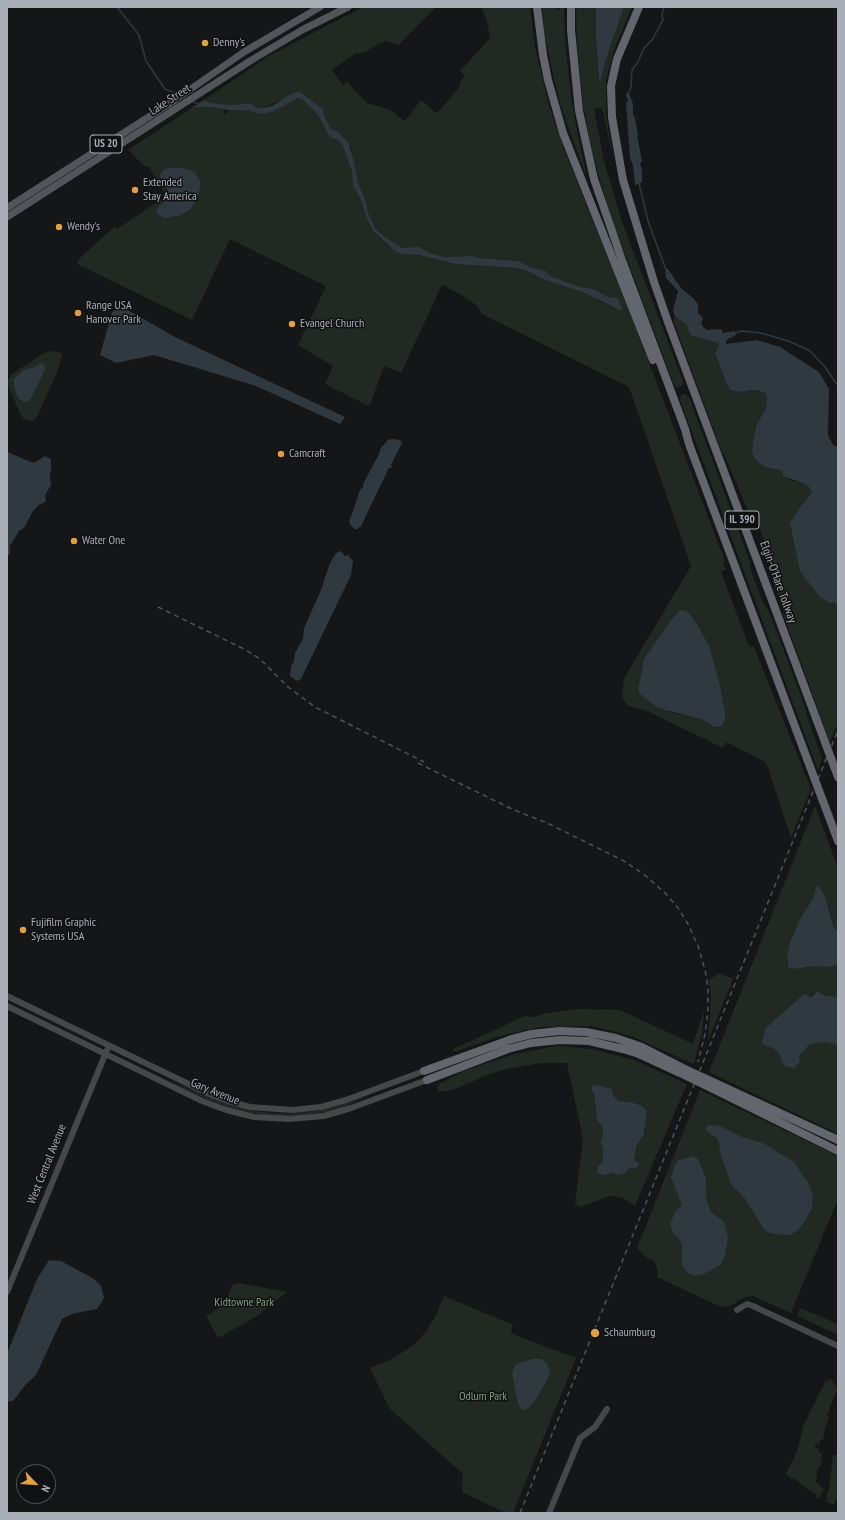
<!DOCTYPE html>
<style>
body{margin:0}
#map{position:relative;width:845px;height:1520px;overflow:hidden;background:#151617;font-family:"PT Sans Narrow",sans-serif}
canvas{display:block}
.frame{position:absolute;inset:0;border:8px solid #a9aeb6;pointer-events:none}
.north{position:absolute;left:16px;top:1464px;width:40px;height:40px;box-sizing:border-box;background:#101112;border:1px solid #4d5054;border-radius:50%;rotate:115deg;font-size:11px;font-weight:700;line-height:16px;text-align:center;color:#a9aeb6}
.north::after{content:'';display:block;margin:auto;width:14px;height:18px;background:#e19e43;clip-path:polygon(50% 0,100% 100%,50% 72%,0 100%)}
</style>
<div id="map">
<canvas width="845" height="1520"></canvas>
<div class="frame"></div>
<div class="north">N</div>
</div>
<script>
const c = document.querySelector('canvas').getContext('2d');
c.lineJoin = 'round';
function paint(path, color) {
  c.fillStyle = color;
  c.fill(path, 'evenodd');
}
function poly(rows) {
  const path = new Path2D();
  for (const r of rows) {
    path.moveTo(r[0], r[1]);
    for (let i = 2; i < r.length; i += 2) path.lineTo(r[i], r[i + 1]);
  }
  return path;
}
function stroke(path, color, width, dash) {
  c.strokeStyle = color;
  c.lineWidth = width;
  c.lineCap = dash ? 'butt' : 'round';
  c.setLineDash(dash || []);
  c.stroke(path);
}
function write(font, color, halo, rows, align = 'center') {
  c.font = font + ' "PT Sans Narrow",sans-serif';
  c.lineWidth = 3;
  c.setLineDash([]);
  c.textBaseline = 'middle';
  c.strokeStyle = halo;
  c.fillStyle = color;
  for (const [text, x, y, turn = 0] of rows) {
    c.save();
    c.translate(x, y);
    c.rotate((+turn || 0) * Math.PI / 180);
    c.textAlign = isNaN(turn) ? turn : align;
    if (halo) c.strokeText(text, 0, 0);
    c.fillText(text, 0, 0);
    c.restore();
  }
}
paint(poly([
 [363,7,436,7,399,45,386,41,378,44,364,53,356,53,332,70,343,85,347,82,367,103,390,110,405,121,421,100,435,112,438,112,459,88,461,80,465,75,460,71,490,38,487,22,483,11,480,7,530,7,535,47,541,72,550,109,564,149,633,321,725,561,723,562,726,569,721,572,749,646,754,647,811,789,791,838,766,762,726,742,723,748,645,710,628,706,622,698,624,678,691,566,629,387,482,314,476,305,465,297,442,285,401,373,384,366,371,402,370,405,367,405,325,384,333,366,298,345,326,286,230,239,192,320,77,264,79,259,115,226,117,229,166,196,149,167,144,166,128,150,190,109,196,107,211,107,225,109,223,114,226,114,228,110,250,111,260,114,298,98,303,100,318,115,329,136,339,141,343,147,352,171,356,192,362,202,366,217,374,232,383,241,394,249,412,255,420,255,454,264,517,268,532,273,542,279,582,292,612,307,617,298,611,298,593,289,580,287,569,283,550,276,546,271,530,267,519,261,479,258,473,256,445,257,433,254,422,248,402,248,385,237,375,228,369,215,366,202,358,182,351,148,331,129,324,115,323,109,300,92,263,108,255,107,251,103,230,105,210,103,204,100,269,56],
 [169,168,173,168,197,200,190,210,179,216,174,217,157,212,168,194,164,182],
 [677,613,690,614,700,629,709,646,719,680,725,713,725,719,723,725,720,727,714,727,703,720,669,712,638,689,644,659],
 [542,7,555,7,558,10,561,7,564,7,565,42,571,96,575,121,586,173,585,173,562,110,555,84,545,36],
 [576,7,596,7,596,37,599,82,601,81,605,62,624,7,632,7,614,50,606,80,606,114,613,158,602,108,594,109,604,161,622,222,683,381,682,386,677,388,674,385,625,254,612,220,599,177,590,141,583,104,577,41],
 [675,317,687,325,693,336,718,343,719,346,715,353,726,382,730,390,741,392,751,390,765,393,767,398,766,408,757,424,781,470,790,480,805,484,810,488,812,492,808,496,831,603,838,604,838,723,830,742,783,614,784,613,773,582,778,580,754,513,749,513,724,454,723,455,673,320],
 [49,351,59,352,62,355,58,370,38,415,34,420,30,421,24,419,20,414,9,387,8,381,10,376,15,372,41,355],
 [685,394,689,397,750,562,750,568,761,598,770,614,805,707,807,716,822,759,818,770,680,400,681,395],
 [815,806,838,868,838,932,833,926,826,899,814,897,800,919,790,942,789,968,796,969,813,966,831,967,838,964,838,997,824,995,817,991,768,1026,767,1046,774,1049,780,1055,781,1061,799,1056,810,1044,824,1042,836,1044,838,1043,838,1134,709,1072],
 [719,973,733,979,708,1041,711,997,709,980],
 [581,1009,620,1010,693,1044,704,1010,702,1033,694,1064,631,1036,591,1026,540,1027,500,1036,454,1052,453,1049,525,1016,535,1017,546,1013],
 [556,1046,592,1049,634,1060,687,1084,635,1206,621,1197,609,1196,580,1207,575,1203,583,1139,567,1063,542,1063,506,1069,485,1076,453,1090,439,1092,437,1088,439,1084,463,1071,515,1054],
 [594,1093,613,1095,619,1101,627,1101,643,1136,637,1145,634,1160,630,1168,625,1173,610,1171,603,1162,603,1148,600,1142,603,1135,602,1126,597,1121],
 [168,1080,230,1105,253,1111,273,1113,290,1114,318,1111,337,1106,372,1094,339,1109,327,1112,292,1116,274,1116,246,1112,222,1106,206,1099],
 [700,1090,838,1156,838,1199,791,1313,753,1296,745,1297,732,1305,722,1307,719,1306,657,1277,658,1274,656,1265,654,1261,647,1258,637,1248],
 [237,1283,287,1292,257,1316,218,1338,206,1316,216,1310,224,1304,228,1296,232,1285],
 [444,1296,513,1325,511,1332,515,1335,576,1358,513,1513,506,1513,462,1492,463,1474,389,1408,370,1368,392,1359,415,1344,427,1330,435,1317],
 [800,1308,838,1324,838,1335,797,1316],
 [831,1379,838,1389,829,1408,830,1409,827,1416,829,1417,825,1428,823,1440,820,1440,820,1444,815,1445,815,1448,819,1449,819,1453,822,1453,821,1467,818,1467,816,1482,824,1489,819,1499,816,1497,817,1495,803,1486,794,1478,792,1479,786,1474,798,1449,803,1426,825,1382],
 [833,1455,838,1455,838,1500,836,1500,834,1505,826,1501,828,1498,826,1497,829,1490]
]), '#222922');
paint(poly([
 [596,7,624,7,605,62,601,81,599,82,596,37],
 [628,91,633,104,633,114,635,118,638,135,637,139,638,140,642,161,640,164,642,170,642,182,639,184,635,185,633,166,630,158,626,103,628,101,626,95],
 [296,92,300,92,323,109,324,115,331,129,338,132,348,142,353,157,358,182,366,202,369,215,375,228,385,237,402,248,419,247,433,254,445,257,473,256,479,258,519,261,530,267,546,271,550,276,569,283,580,287,593,289,611,298,617,298,619,300,622,309,620,310,582,292,542,279,532,273,517,268,454,264,420,255,402,254,395,251,374,232,366,217,362,202,353,186,352,171,343,147,339,141,329,136,318,115,303,100,298,98,272,112,260,114,250,111,228,110,211,107,196,107,190,109,204,100,211,103,230,105,251,103,255,107,263,108,272,106,291,94],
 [169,168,181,168,188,169,195,173,200,181,200,187,197,200,190,210,179,216,164,218,157,214,157,209,167,198,168,191,164,184,164,182,161,180,160,176,162,171],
 [665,267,668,269,681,288,693,298,698,304,698,313,703,318,701,323,703,327,707,330,721,329,723,333,735,331,736,335,728,339,726,341,726,344,757,340,780,347,819,372,829,389,828,435,833,445,838,447,838,604,831,603,820,597,800,571,790,523,801,506,812,492,810,488,805,484,783,476,783,473,781,470,769,468,761,464,754,457,752,451,754,437,757,424,766,408,767,398,765,393,759,391,751,390,741,392,730,390,726,382,715,353,719,346,718,343,692,336,688,330,687,325,675,317,673,310,678,291,666,278],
 [119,308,126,309,175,337,345,417,340,424,256,386,154,355,116,363,100,355,112,312],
 [40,363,44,364,45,369,42,376,31,398,28,401,24,402,19,399,16,394,13,379,26,369,36,367],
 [392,439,400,440,402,442,401,445,391,465,392,468,389,468,361,526,357,529,355,529,352,527,349,522,360,490,363,487,363,484,378,456,381,448,388,440],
 [7,452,34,463,45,456,51,459,51,469,50,477,51,485,45,495,46,501,44,503,39,505,33,511,24,528,19,531,10,546,10,554,7,556],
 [340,551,343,553,344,556,348,555,353,561,351,575,301,679,297,681,290,676,291,666,294,661,295,653,303,639,304,628,321,590,330,563,336,553],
 [680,610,685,611,690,614,700,629,709,646,719,680,725,713,725,719,723,725,720,727,714,727,703,720,658,708,640,694,638,689,644,659,672,619],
 [819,886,826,899,833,926,838,932,838,964,831,967,813,966,796,969,789,968,787,957,790,942,800,919,814,897,816,887],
 [817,991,824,995,838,997,838,1043,836,1044,824,1042,810,1044,799,1056,800,1061,795,1068,786,1067,781,1061,780,1055,774,1049,767,1046,762,1043,765,1030,768,1026,804,994,811,997],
 [595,1085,612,1089,613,1095,619,1101,631,1102,642,1106,647,1111,643,1136,637,1145,634,1160,639,1164,638,1167,634,1169,630,1168,625,1173,618,1175,611,1172,605,1175,597,1173,598,1166,603,1162,603,1148,600,1142,603,1135,602,1126,597,1121,594,1093,591,1090,592,1086],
 [708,1125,720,1126,742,1137,763,1143,795,1163,803,1176,808,1182,813,1196,812,1208,805,1221,798,1230,790,1235,785,1235,770,1233,763,1228,744,1197,731,1184,720,1152,719,1142,717,1138,705,1130],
 [693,1156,698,1159,700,1164,706,1178,706,1199,711,1212,724,1222,728,1238,725,1256,720,1265,704,1274,695,1276,691,1275,685,1270,682,1263,682,1245,679,1238,674,1235,670,1224,676,1210,682,1206,671,1177,677,1161],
 [49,1260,61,1261,94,1279,101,1286,104,1298,97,1309,72,1314,62,1319,36,1375,26,1384,14,1400,10,1402,7,1400,7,1354,37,1279],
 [532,1359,541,1359,547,1363,550,1371,547,1380,535,1401,530,1407,523,1410,521,1409,518,1403,512,1373,515,1365]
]), '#30393f');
stroke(poly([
 [117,7,139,35,146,61,165,89,177,94],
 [629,92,631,88,632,70,638,62,644,48,652,40,663,20,662,14,664,7],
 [191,101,199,104],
 [639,183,648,221,665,267],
 [735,333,741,331,761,333,788,341,809,350,825,367,838,386]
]), '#30393f', 1.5);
stroke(poly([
 [7,996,207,1093,228,1101,250,1107,292,1110,321,1107,346,1100,424,1071],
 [7,1006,202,1101,226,1110,254,1117,289,1119,324,1116,351,1108,427,1080],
 [7,1292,107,1050],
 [737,1310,747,1304,753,1306,838,1346],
 [549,1513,580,1438,595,1427,607,1409]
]), '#45474b', 6);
stroke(poly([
 [7,208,175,100,244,52,320,7],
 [7,217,250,61,302,30,348,7]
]), '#53555a', 7);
stroke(poly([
 [537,7,543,55,548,80,563,133,653,360],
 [571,7,571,30,579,111,594,179,623,263,685,429,689,444,803,748],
 [639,7,617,59,611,86,612,117,623,180,654,282,668,322,816,718],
 [424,1071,512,1039,532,1034,559,1031,586,1032,616,1038,642,1047,681,1067],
 [702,1077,838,1140],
 [427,1080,508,1049,531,1043,560,1040,589,1041,623,1049,639,1054,678,1072],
 [713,1089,838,1151]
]), '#63666c', 8);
stroke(poly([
 [158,607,246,650,260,659,288,687,315,707,424,762],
 [418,763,512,809,547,823,624,861,646,876,666,894,678,908,688,924,698,946,705,970,708,988,708,1010,705,1034,698,1062],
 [520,1513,838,730]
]), '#505256', 1.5, [5, 4]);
stroke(poly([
 [816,718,838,777],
 [803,748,838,841],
 [681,1067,702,1077],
 [678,1072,713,1089]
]), '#63666c', 8);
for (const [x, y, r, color] of [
 [205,43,4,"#e19e43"],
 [135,190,4,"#e19e43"],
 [59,227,4,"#e19e43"],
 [78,313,4,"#e19e43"],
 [292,324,4,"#e19e43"],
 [281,454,4,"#e19e43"],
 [74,541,4,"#e19e43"],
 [23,930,4,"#e19e43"],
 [595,1333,5,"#e19e43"]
]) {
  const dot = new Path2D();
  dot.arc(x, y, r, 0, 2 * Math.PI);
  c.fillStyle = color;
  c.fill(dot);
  stroke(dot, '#101112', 1.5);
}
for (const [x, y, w] of [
 [106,144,32],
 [742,520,34]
]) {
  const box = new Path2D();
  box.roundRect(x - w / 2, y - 9, w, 18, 3);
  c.fillStyle = '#101112';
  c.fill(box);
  stroke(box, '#a9aeb6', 1);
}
write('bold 11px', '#a9aeb6', null, [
 ["US 20",106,144],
 ["IL 390",742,520]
]);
write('12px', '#a9aeb6', '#101112', [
 ["Denny's",213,43],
 ["Extended",143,183],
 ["Stay America",143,197],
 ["Wendy's",67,227],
 ["Range USA",86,306],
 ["Hanover Park",86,320],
 ["Evangel Church",300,324],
 ["Camcraft",289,454],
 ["Water One",82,541],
 ["Fujifilm Graphic",31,923],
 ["Systems USA",31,937],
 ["Schaumburg",604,1333]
], 'left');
write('12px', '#a9aeb6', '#101112', [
 ["Lake Street",170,100,-33],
 ["Elgin-O'Hare Tollway",778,582,70],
 ["Gary Avenue",215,1092,22],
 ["West Central Avenue",47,1164,-68]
]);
write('12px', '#829f81', '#101112', [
 ["Kidtowne Park",244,1303],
 ["Odlum Park",483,1397]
]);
</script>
